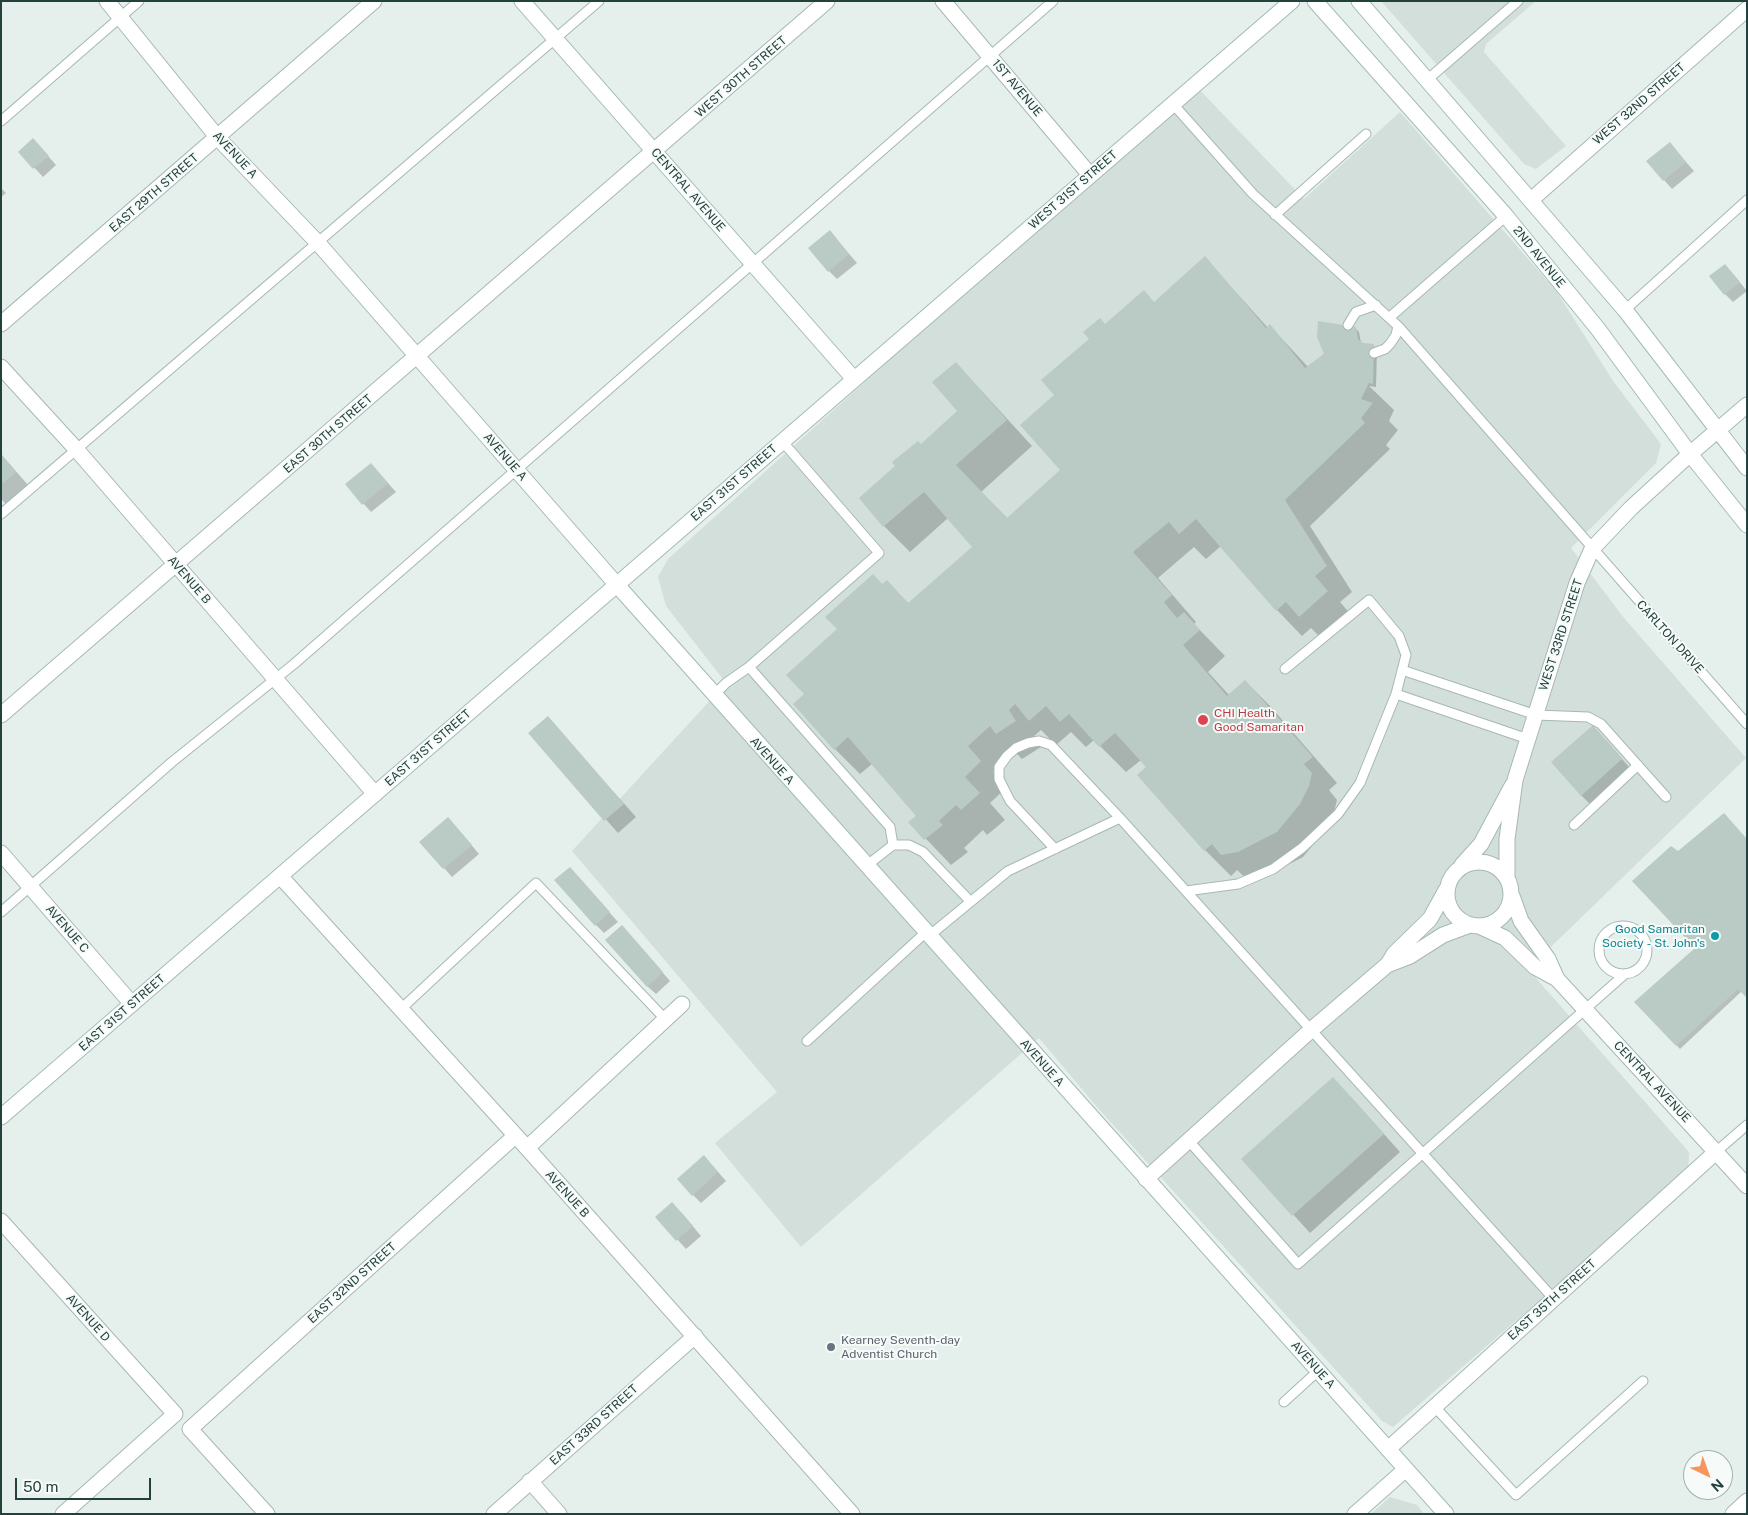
<!DOCTYPE html>
<style>
body{margin:0}
#map{position:relative;width:1748px;height:1515px;overflow:hidden;background:#e5efec;font-family:"Public Sans",sans-serif}
canvas{display:block}
.frame{position:absolute;inset:0;border:2px solid #23423e;pointer-events:none}
.north{position:absolute;left:1683px;top:1450px;width:50px;height:50px;box-sizing:border-box;background:#f6fbf9;border:1px solid #a2b1ae;border-radius:50%;rotate:138deg;font-size:14px;font-weight:700;line-height:20px;text-align:center;color:#23423e}
.north::after{content:'';display:block;margin:auto;width:18px;height:22px;background:#f6955c;clip-path:polygon(50% 0,100% 100%,50% 72%,0 100%)}
.scale{position:absolute;left:15px;top:1478px;width:136px;height:22px;box-sizing:border-box;border:2px solid #23423e;border-top:0;padding-left:6px;font-size:15px;line-height:18px;white-space:nowrap;color:#23423e;-webkit-text-stroke:4px #f6fbf9;paint-order:stroke}
</style>
<div id="map">
<canvas width="1748" height="1515"></canvas>
<div class="frame"></div>
<div class="north">N</div>
<div class="scale">50 m</div>
</div>
<script>
const c = document.querySelector('canvas').getContext('2d');
c.lineJoin = 'round';
function paint(path, color) {
  c.fillStyle = color;
  c.fill(path, 'evenodd');
}
function poly(rows) {
  const path = new Path2D();
  for (const r of rows) {
    if (r.length === 3) {
      path.moveTo(r[0] + r[2], r[1]);
      path.arc(r[0], r[1], r[2], 0, 2 * Math.PI);
      continue;
    }
    path.moveTo(r[0], r[1]);
    for (let i = 2; i < r.length; i += 2) path.lineTo(r[i], r[i + 1]);
  }
  return path;
}
function stroke(path, color, width, dash) {
  c.strokeStyle = color;
  c.lineWidth = width;
  c.lineCap = dash ? 'butt' : 'round';
  c.setLineDash(dash || []);
  c.stroke(path);
}
function write(font, color, halo, rows, align = 'center') {
  c.font = font + ' "Public Sans",sans-serif';
  c.lineWidth = 4;
  c.setLineDash([]);
  c.textBaseline = 'middle';
  c.strokeStyle = halo;
  c.fillStyle = color;
  for (const [text, x, y, turn = 0] of rows) {
    c.save();
    c.translate(x, y);
    c.rotate((+turn || 0) * Math.PI / 180);
    c.textAlign = isNaN(turn) ? turn : align;
    if (halo) c.strokeText(text, 0, 0);
    c.fillText(text, 0, 0);
    c.restore();
  }
}
paint(poly([
 [1381,1,1536,1,1486,44,1484,52,1566,146,1536,169,1524,164],
 [1195,85,1304,199,1400,112,1557,292,1613,381,1661,444,1656,463,1571,548,1624,618,1746,758,1528,969,1689,1152,1688,1172,1393,1427,1382,1421,1097,1107,1039,1038,801,1247,715,1143,777,1092,572,851,726,683,666,606,658,577,668,559],
 [1390,1497,1417,1505,1424,1514,1371,1514]
]), '#d3dfdb');
paint(poly([
 [1670,144,1694,171,1672,189,1664,180],
 [41,148,56,165,43,177,20,152],
 [1,188,6,193,1,197],
 [830,232,857,263,837,279,829,271],
 [1205,258,1268,328,1270,326,1308,367,1355,328,1359,332,1361,343,1373,345,1377,349,1376,387,1369,386,1394,410,1389,421,1398,430,1386,445,1390,449,1310,526,1352,592,1340,602,1353,617,1325,642,1311,628,1302,636,1277,610,1221,546,1206,559,1194,547,1158,578,1196,622,1194,624,1225,656,1208,672,1229,695,1245,681,1271,707,1337,783,1329,790,1337,800,1334,812,1325,830,1303,857,1264,877,1248,880,1237,870,1231,876,1205,850,1141,760,1126,772,1094,740,1086,747,1071,732,1056,745,1041,730,1034,736,1041,747,1022,759,1015,752,993,772,1006,788,990,803,1005,820,987,835,983,830,964,848,968,852,951,865,910,822,917,816,872,764,860,774,835,749,806,694,838,630,887,582,909,604,974,547,948,518,910,552,884,526,921,445,959,411,956,363,1032,446,981,492,1008,519,1062,471,1056,395,1105,325,1154,303],
 [1733,274,1747,291,1733,302,1725,294],
 [1,454,28,485,6,504,1,499],
 [371,464,396,492,371,512,347,485],
 [548,718,636,817,618,833,530,734],
 [1606,740,1634,773,1594,808,1581,795],
 [456,827,479,854,452,877,421,842],
 [1678,852,1742,991,1680,1049,1636,1002,1697,948],
 [578,877,618,922,604,933,596,925],
 [630,935,670,981,656,994,647,986],
 [1350,1096,1400,1152,1310,1233,1243,1159],
 [712,1165,726,1181,701,1203,693,1195],
 [681,1212,701,1236,686,1249,657,1217]
]), '#0003');
paint(poly([
 [33,138,49,156,33,169,18,152],
 [1670,142,1686,162,1663,181,1646,161],
 [830,230,849,254,828,272,808,248],
 [1205,256,1266,328,1270,324,1305,368,1324,354,1317,337,1318,321,1356,327,1358,339,1363,343,1374,344,1373,384,1369,383,1361,399,1373,403,1361,418,1365,423,1285,500,1327,566,1315,576,1328,591,1299,617,1286,602,1276,611,1196,519,1179,534,1169,522,1133,552,1172,595,1164,602,1177,618,1184,612,1200,630,1183,645,1227,696,1245,680,1313,757,1304,764,1312,773,1309,786,1300,804,1277,832,1238,852,1221,855,1212,844,1204,851,1137,775,1146,767,1115,733,1099,747,1069,714,1060,722,1046,706,1029,721,1015,704,1009,710,1016,721,996,734,990,726,968,746,981,761,965,777,980,793,961,810,956,805,939,821,943,825,924,840,908,822,916,816,848,737,834,750,793,704,804,694,786,675,837,629,825,617,873,574,882,584,887,580,908,603,972,547,924,492,883,527,859,498,895,466,892,462,918,441,921,444,957,411,932,382,956,362,1007,420,956,465,1007,518,1060,470,1020,425,1054,395,1041,380,1089,339,1083,332,1100,318,1105,324,1144,290,1154,302],
 [1725,264,1740,282,1724,295,1709,276],
 [1,454,16,472,1,485],
 [371,463,388,483,362,505,345,484],
 [548,716,624,804,604,821,528,733],
 [1593,725,1622,759,1581,796,1551,762],
 [1724,813,1747,839,1747,998,1738,989,1676,1046,1634,1002,1695,948,1632,881,1671,846,1678,851],
 [448,817,472,845,443,869,419,842],
 [570,867,610,912,595,926,554,880],
 [622,925,663,972,647,987,605,940],
 [1333,1077,1384,1134,1292,1216,1241,1159],
 [704,1155,718,1172,692,1196,677,1179],
 [672,1202,693,1226,676,1241,655,1217]
]), '#bacac5');
const lane = poly([
 [1427,80,1518,1],
 [1173,104,1253,194,1398,326,1747,724],
 [1,121,139,1],
 [1275,215,1366,134],
 [1625,310,1747,200],
 [1390,317,1506,216],
 [1348,325,1356,312,1376,305],
 [1374,353,1385,349,1390,344,1396,335,1398,326],
 [1,514,599,1],
 [749,667,879,553,782,441],
 [1402,670,1536,715,1588,717,1601,724,1666,797],
 [1396,694,1528,739],
 [713,696,726,683,749,667,890,827,893,845,866,866],
 [1574,825,1638,765],
 [893,845,909,845,923,852,970,901],
 [1055,849,1010,801,999,779,999,767,1007,756,1016,748,1028,743,1039,741,1051,745,1120,818,1553,1298],
 [1186,891,1238,884,1273,869,1302,848,1338,814,1360,783,1396,694,1406,655,1399,636,1369,600,1285,669],
 [1,912,172,762,294,664,1053,1],
 [1623,950,24],
 [929,936,1008,871,1120,818],
 [401,1009,536,883,665,1019],
 [807,1041,925,933],
 [1189,1141,1298,1264,1625,974],
 [1717,1151,1747,1125],
 [1284,1402,1318,1371],
 [1434,1406,1516,1495,1643,1381]
]);
const street = poly([
 [107,1,218,138,318,243,617,585],
 [943,1,1090,175],
 [1531,200,1747,9],
 [1,324,374,1],
 [1,367,76,449,375,794],
 [1,715,827,1],
 [1,853,132,1004],
 [1479,894,32],
 [1462,865,1481,844,1512,786],
 [280,876,527,1148,852,1514],
 [1507,877,1507,839,1515,780,1577,583,1592,549,1631,508,1690,454],
 [1512,896,1521,921,1548,959,1557,979,1747,1186],
 [1479,926,1505,938,1535,967,1557,979],
 [1388,964,1394,954,1430,919,1446,890],
 [527,1148,682,1004],
 [1146,1179,1311,1030,1387,965,1410,956,1443,935,1470,925],
 [1,1221,175,1414,63,1514],
 [1388,1449,1717,1151],
 [530,1481,559,1514],
 [267,1514,190,1429,515,1136],
 [494,1514,695,1336],
 [1733,1514,1747,1501]
]);
const secondary = poly([
 [522,1,854,379],
 [1315,1,1506,216,1598,329,1690,454,1747,525],
 [1359,1,1625,310,1747,468],
 [1690,454,1747,405],
 [617,585,1446,1514],
 [1,1117,1292,1],
 [1355,1514,1406,1469]
]);
stroke(lane, '#a7b8b4', 11);
stroke(street, '#a7b8b4', 17);
stroke(secondary, '#a3bbb6', 17);
stroke(lane, '#fff', 9);
stroke(street, '#fff', 15);
stroke(secondary, '#fff', 15);
for (const [x, y, r, color] of [
 [1203,720,6,"#e0444e"],
 [1715,936,5,"#0f9aa8"],
 [831,1347,5,"#6b7280"]
]) {
  const dot = new Path2D();
  dot.arc(x, y, r, 0, 2 * Math.PI);
  c.fillStyle = color;
  c.fill(dot);
  stroke(dot, '#f6fbf9', 2);
}
write('12px', '#23423e', '#f6fbf9', [
 ["WEST 30TH STREET",741,77,-41],
 ["1ST AVENUE",1017,88,50],
 ["WEST 32ND STREET",1639,104,-41],
 ["AVENUE A",235,155,47],
 ["CENTRAL AVENUE",688,190,49],
 ["WEST 31ST STREET",1073,190,-41],
 ["EAST 29TH STREET",154,193,-41],
 ["2ND AVENUE",1539,257,51],
 ["EAST 30TH STREET",328,434,-41],
 ["AVENUE A",505,457,49],
 ["EAST 31ST STREET",734,483,-41],
 ["AVENUE B",189,580,49],
 ["WEST 33RD STREET",1561,635,-72],
 ["CARLTON DRIVE",1670,637,48],
 ["EAST 31ST STREET",428,748,-41],
 ["AVENUE A",772,761,48],
 ["AVENUE C",67,929,49],
 ["EAST 31ST STREET",122,1013,-41],
 ["AVENUE A",1042,1063,48],
 ["CENTRAL AVENUE",1652,1082,47],
 ["AVENUE B",567,1194,48],
 ["EAST 32ND STREET",352,1283,-42],
 ["EAST 35TH STREET",1552,1300,-42],
 ["AVENUE D",88,1318,48],
 ["AVENUE A",1313,1365,48],
 ["EAST 33RD STREET",594,1425,-42]
]);
write('12px', '#be3a42', '#f6fbf9', [
 ["CHI Health",1214,713],
 ["Good Samaritan",1214,727]
], 'left');
write('12px', '#0d838f', '#f6fbf9', [
 ["Good Samaritan",1705,929],
 ["Society - St. John's",1705,943]
], 'right');
write('12px', '#5b616d', '#f6fbf9', [
 ["Kearney Seventh-day",841,1340],
 ["Adventist Church",841,1354]
], 'left');
</script>
